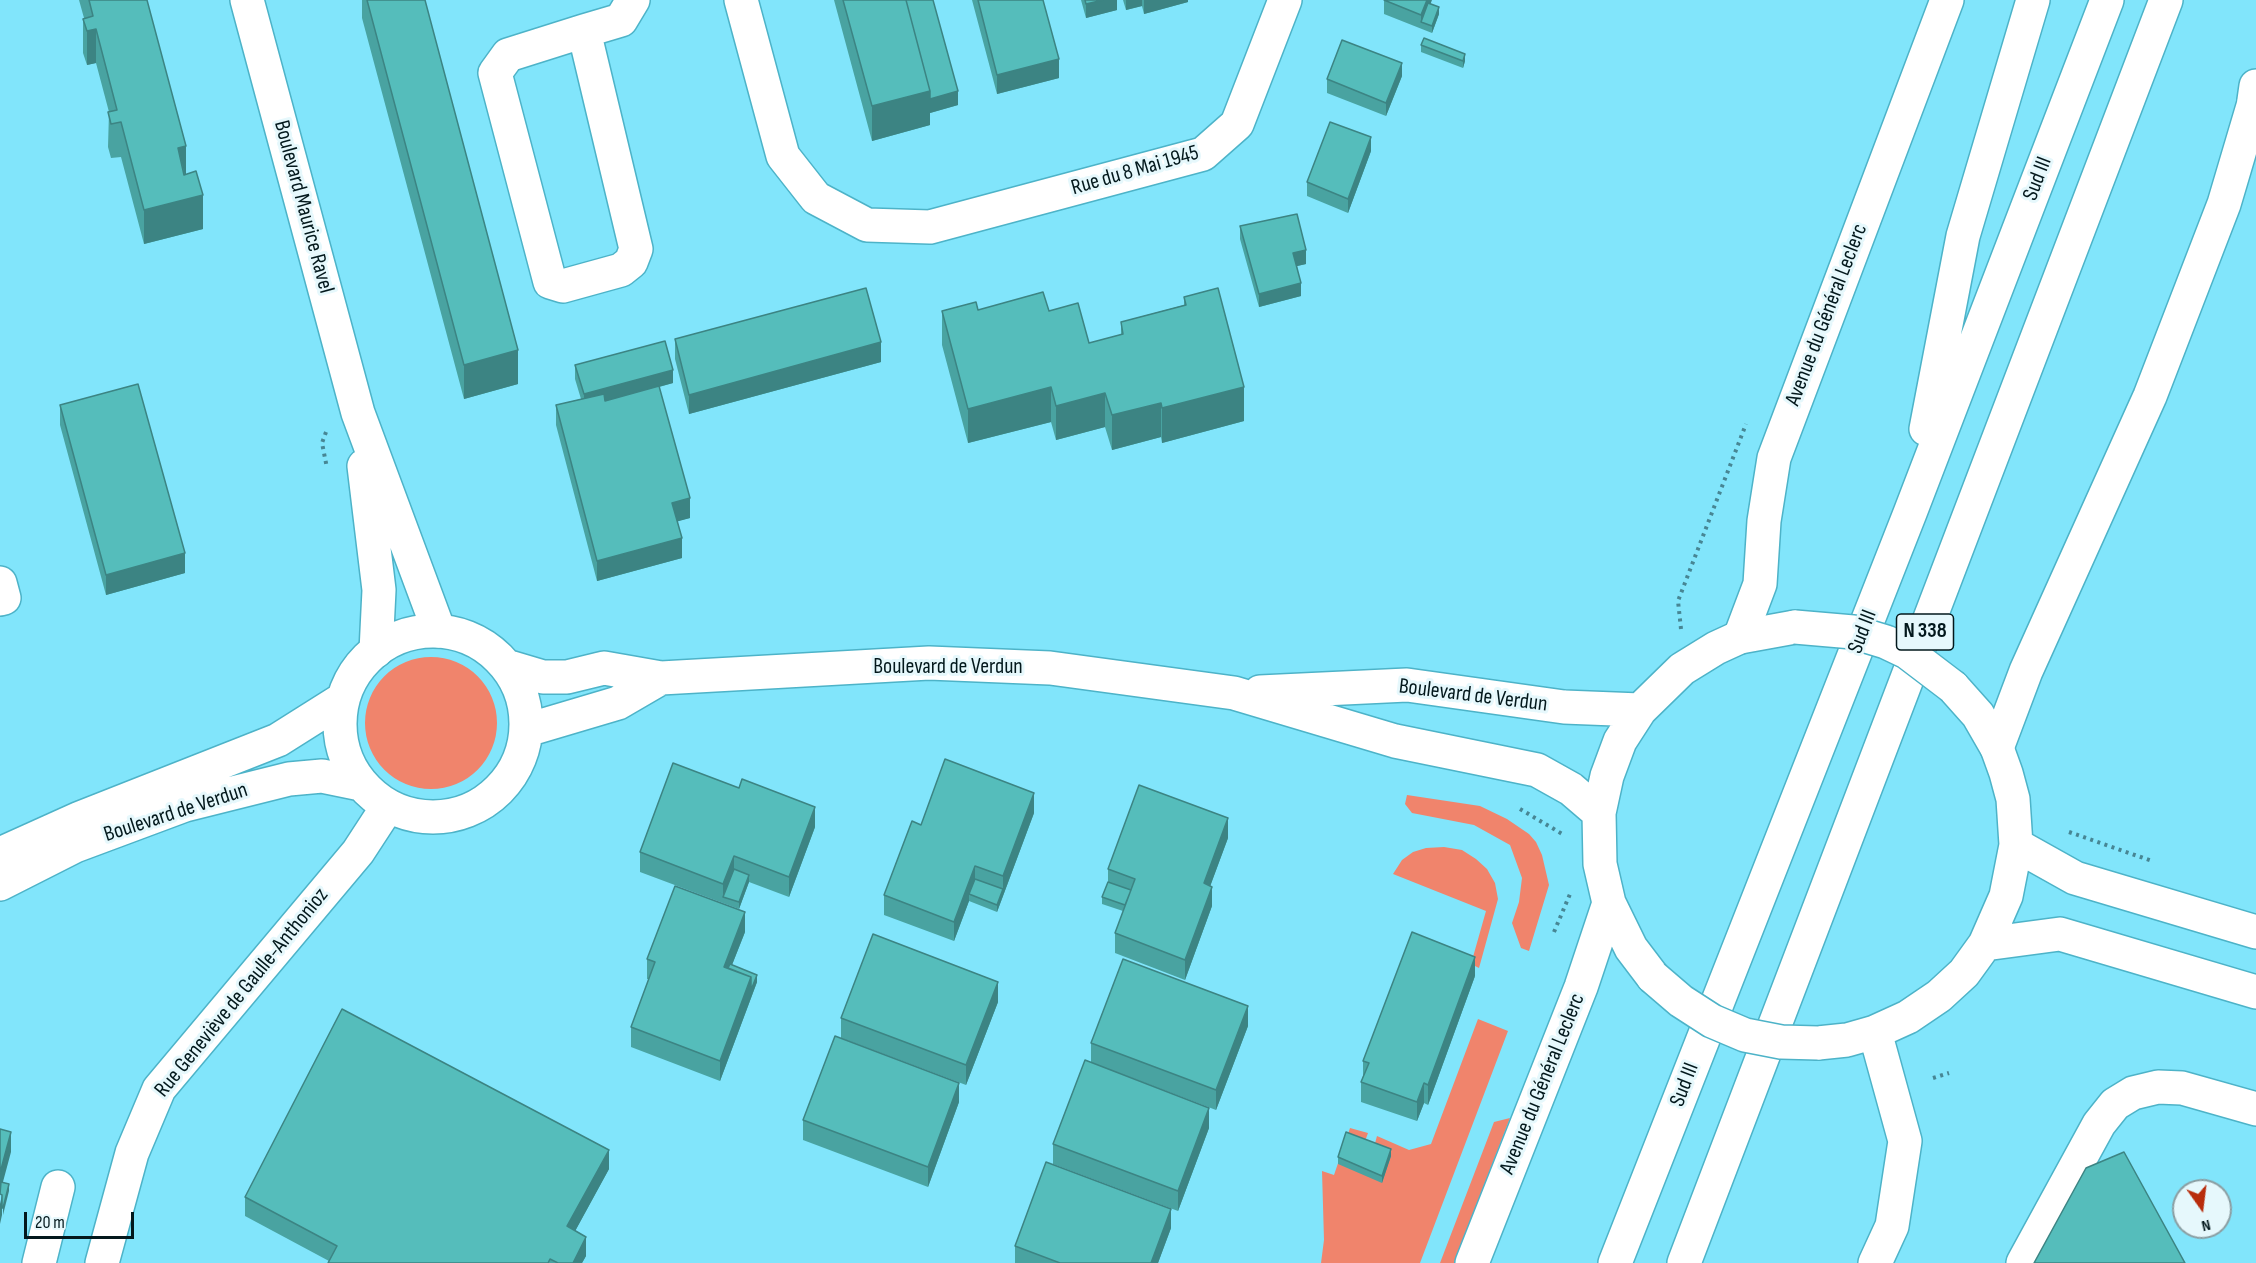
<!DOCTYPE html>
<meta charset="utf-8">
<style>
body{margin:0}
#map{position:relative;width:2256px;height:1263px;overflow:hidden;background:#81e5fb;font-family:"Sofia Sans Condensed",sans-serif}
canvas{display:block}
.north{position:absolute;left:2172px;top:1179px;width:60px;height:60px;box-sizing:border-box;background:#e6f8fc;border:2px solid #8b9ea2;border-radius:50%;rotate:166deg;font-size:16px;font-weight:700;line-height:24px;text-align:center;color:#03181c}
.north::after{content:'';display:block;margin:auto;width:21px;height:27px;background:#b82d0c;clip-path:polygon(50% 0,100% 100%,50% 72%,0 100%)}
.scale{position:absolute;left:24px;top:1212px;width:110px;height:27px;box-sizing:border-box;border:3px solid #03181c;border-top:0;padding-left:8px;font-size:18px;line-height:21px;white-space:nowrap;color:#03181c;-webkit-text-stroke:4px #e6f8fc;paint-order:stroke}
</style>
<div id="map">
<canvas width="2256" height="1263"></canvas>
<div class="north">N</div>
<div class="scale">20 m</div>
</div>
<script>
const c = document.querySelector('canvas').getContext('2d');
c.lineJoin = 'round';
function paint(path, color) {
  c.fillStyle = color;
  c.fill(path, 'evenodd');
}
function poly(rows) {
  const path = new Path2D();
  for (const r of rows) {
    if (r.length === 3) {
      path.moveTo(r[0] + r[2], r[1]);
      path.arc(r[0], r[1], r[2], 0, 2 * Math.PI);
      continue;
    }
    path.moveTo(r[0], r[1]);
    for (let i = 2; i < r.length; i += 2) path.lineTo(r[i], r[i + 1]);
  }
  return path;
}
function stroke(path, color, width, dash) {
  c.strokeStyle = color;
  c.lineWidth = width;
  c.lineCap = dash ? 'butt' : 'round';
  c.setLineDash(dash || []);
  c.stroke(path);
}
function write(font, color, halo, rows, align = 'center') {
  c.font = font + ' "Sofia Sans Condensed",sans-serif';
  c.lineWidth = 6;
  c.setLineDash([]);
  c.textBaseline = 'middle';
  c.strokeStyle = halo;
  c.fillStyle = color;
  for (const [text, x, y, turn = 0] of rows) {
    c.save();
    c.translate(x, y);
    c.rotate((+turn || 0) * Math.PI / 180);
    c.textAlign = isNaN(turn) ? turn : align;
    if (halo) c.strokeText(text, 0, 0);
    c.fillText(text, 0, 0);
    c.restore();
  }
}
paint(poly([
 [431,723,66],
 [1407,795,1480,806,1507,819,1529,834,1536,842,1542,855,1549,885,1529,951,1521,948,1512,923,1519,902,1522,878,1510,845,1474,825,1412,813,1405,804],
 [1444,847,1462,850,1476,859,1487,869,1495,883,1498,899,1479,968,1471,964,1486,911,1393,874,1402,860,1413,852,1426,848],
 [1478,1019,1508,1031,1420,1263,1321,1263,1324,1240,1322,1171,1334,1175,1350,1128,1368,1133,1364,1144,1374,1147,1377,1136,1409,1150,1431,1144],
 [1510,1118,1454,1263,1440,1263,1494,1122]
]), '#f0846c');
const minor = poly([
 [247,0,358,413,439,631],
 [741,0,783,156,816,198,867,225,930,227,1203,154,1237,124,1285,0],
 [584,31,636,249,631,262,621,270,563,286,550,282,495,73,508,55,584,31,621,20,633,0],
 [364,466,379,590,376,651],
 [0,583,4,598,0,599],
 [1740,637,1760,584,1764,521,1774,458,1947,0],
 [1997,748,2026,671,2150,396,2224,204,2256,96],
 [39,1263,58,1187],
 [102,1263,132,1153,159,1089,358,852,388,806],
 [2023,1263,2099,1124,2115,1104,2133,1093,2158,1087,2182,1088,2256,1109]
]);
const major = poly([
 [433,724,93],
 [506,666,543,677,567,677,604,668,661,678,929,663,1050,668,1234,693,1395,741,1537,770,1571,789,1599,813],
 [1260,692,1407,685,1564,707,1640,710],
 [527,730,618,703,661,678],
 [2016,845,2075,878,2256,932],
 [0,854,80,818,278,740,343,699],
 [0,884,75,846,185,805,289,779,322,776,361,784],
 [1985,944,2060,934,2256,992],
 [1653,977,1631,948,1609,903,1600,864,1599,813,1607,776,1620,741,1640,710,1682,669,1716,648,1740,637,1795,627],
 [1875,1032,1905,1141,1892,1226,1875,1263],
 [1818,1043,1847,1040,1875,1032,1908,1017,1939,996,1964,973,1985,944,2006,896,2016,845,2013,799,2006,773,1997,748,1978,715,1953,687],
 [1472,1263,1581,987,1609,903]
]);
const highway = poly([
 [2254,100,2256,86],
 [1926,429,1963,236,2033,0],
 [1615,1263,1910,513,2107,0],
 [1684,1263,2166,0]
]);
stroke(minor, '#4db3c8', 36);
stroke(major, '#4db3c8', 36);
stroke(highway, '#4db3c8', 36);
stroke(poly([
 [326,432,322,443,327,468],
 [1681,629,1678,601,1746,424],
 [1520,809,1564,835],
 [2069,832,2152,861],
 [1554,932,1570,894],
 [1933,1078,1949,1073]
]), '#478694', 4, [3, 4.5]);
stroke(minor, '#fff', 33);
stroke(major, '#fff', 33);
stroke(highway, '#fff', 33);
const majorBridge = poly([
 [1795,627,1853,632,1886,642,1907,652,1953,687],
 [1653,977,1681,1001,1712,1021,1745,1035,1781,1042,1818,1043]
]);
stroke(majorBridge, '#4db3c8', 36, []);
stroke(majorBridge, '#fff', 33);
paint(poly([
 [79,0,147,0,186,174,203,229,144,244,121,157,111,158,108,147,109,112,96,63,87,65,83,53,83,19,84,18],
 [362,0,425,0,518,384,464,399,362,18],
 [834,0,933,0,958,105,930,113,930,125,872,141],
 [972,0,1043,0,1059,78,997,94],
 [1081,0,1117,0,1117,10,1086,18],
 [1123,0,1188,0,1188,2,1144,14,1142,6,1126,10],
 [1384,0,1430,4,1439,14,1432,33,1384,14],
 [1421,45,1465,61,1463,68,1421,52],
 [1402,76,1386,116,1327,93,1327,79],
 [1371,151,1348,213,1307,196,1307,182],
 [1240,226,1306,264,1297,266,1301,296,1259,307,1240,239],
 [1184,297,1244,421,1162,443,1161,437,1112,450,1105,427,1056,440,1051,422,968,443,942,345,942,311,978,310,1049,311,1089,343,1121,335,1121,322,1184,305],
 [675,339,881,362,689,414,675,359],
 [575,365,673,383,659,387,690,518,677,521,682,558,597,581,556,425,556,405,581,399,575,379],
 [60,405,185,573,106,595,60,425],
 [1034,813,997,912,969,901,954,941,884,915,884,895,921,825],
 [815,827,789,897,749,882,739,909,640,872,640,852],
 [1228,838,1210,886,1212,906,1185,980,1115,953,1115,933,1123,911,1102,904,1102,897,1108,882,1108,869],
 [745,932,732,965,757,982,720,1081,631,1047,631,1027,649,979,647,979,647,959],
 [1475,976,1428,1105,1424,1103,1417,1121,1361,1102,1361,1082,1363,1076,1363,1061],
 [998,1002,966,1085,841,1038,841,1018],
 [1248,1026,1216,1110,1119,1073,1209,1128,1178,1211,1053,1164,1053,1144,1091,1063,1091,1043],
 [959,1102,928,1187,803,1140,803,1120],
 [1391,1156,1382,1183,1338,1164,1338,1157],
 [609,1169,575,1231,586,1256,582,1263,328,1263,329,1261,245,1216,245,1197],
 [1171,1228,1158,1263,1015,1263,1015,1246]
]), '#49a3a1');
paint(poly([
 [1103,0,1117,0,1117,10,1086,18,1086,4],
 [1126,0,1142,0,1142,6,1126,10],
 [1144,0,1188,0,1188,2,1144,14],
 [1427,0,1432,0,1423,23,1421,22,1421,15],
 [1439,7,1439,14,1432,33,1432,26],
 [96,29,96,63,87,65,87,31],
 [1465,54,1465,61,1463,68,1463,61],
 [1059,59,1059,78,997,94,997,75],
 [1402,63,1402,76,1386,116,1386,103],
 [930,91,958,91,958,105,930,113,930,125,872,141,872,106],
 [1371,137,1371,151,1348,213,1348,199],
 [186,146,186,180,178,148],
 [203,195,203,229,144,244,144,210],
 [1306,250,1306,264,1293,267,1293,253],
 [1301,283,1301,296,1259,307,1259,294],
 [881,342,881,362,689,414,689,395],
 [518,350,518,384,464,399,464,365],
 [673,370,673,383,584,407,584,394],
 [1051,387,1051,422,968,443,968,409],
 [1244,387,1244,421,1162,443,1162,408],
 [1105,393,1105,427,1056,440,1056,406],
 [1161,403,1161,437,1112,450,1112,415],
 [690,498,690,518,672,523,672,503],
 [682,538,682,558,597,581,597,561],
 [185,553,185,573,106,595,106,575],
 [1034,793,1034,813,1003,896,1003,876],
 [815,807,815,827,789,897,789,877],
 [1228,818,1228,838,1204,903,1204,883],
 [734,856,734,876,723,897,723,884],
 [975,866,975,886,969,894,969,901,954,941,954,922],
 [749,875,749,882,739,909,739,902],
 [1212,887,1212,906,1185,980,1185,960],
 [1003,889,1003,896,997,912,997,905],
 [745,912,745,932,726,980,724,967],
 [1475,957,1475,976,1428,1105,1428,1085],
 [757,975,757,982,720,1081,720,1061,751,977],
 [998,982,998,1002,966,1085,966,1065],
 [1248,1006,1248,1026,1216,1110,1216,1090],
 [959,1083,959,1102,928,1187,928,1167],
 [1424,1083,1424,1103,1417,1121,1417,1102],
 [1209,1108,1209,1128,1178,1211,1178,1191],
 [11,1132,11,1152,0,1193,0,1173],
 [1391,1149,1391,1156,1382,1183,1382,1176],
 [609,1150,609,1169,567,1246,567,1226],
 [9,1184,9,1191,3,1215,3,1208],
 [2,1195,2,1215,0,1224,0,1204],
 [1171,1209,1171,1228,1158,1263,1151,1263],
 [586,1237,586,1256,582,1263,573,1263]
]), '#3c8483');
const building = poly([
 [89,0,147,0,186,146,178,148,184,175,196,171,203,195,144,210,121,122,111,124,108,112,117,110,96,29,87,31,83,19,93,16,89,0],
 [367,0,425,0,518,350,464,365,367,0],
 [843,0,906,0,930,91,872,106,843,0],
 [906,0,933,0,958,91,930,99,930,91,906,0],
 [978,0,1043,0,1059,59,997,75,978,0],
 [1085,0,1103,0,1086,4,1085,0],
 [1384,0,1427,0,1421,15,1384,0],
 [1428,3,1439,7,1432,26,1421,22,1428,3],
 [1424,38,1465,54,1463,61,1421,45,1424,38],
 [1342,40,1402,63,1386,103,1327,79,1342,40],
 [1330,122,1371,137,1348,199,1307,182,1330,122],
 [1297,214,1306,250,1293,253,1301,283,1259,294,1240,226,1297,214],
 [866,288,881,342,689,395,675,339,866,288],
 [1218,288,1244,387,1162,408,1161,403,1112,415,1105,393,1056,406,1051,387,968,409,942,311,976,302,978,310,1043,292,1049,311,1078,303,1089,343,1123,334,1121,322,1186,305,1184,297,1218,288],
 [665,341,673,370,584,394,575,365,665,341],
 [138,384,185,553,106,575,60,405,138,384],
 [659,386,690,498,672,503,682,538,597,561,556,405,604,394,605,401,659,386],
 [945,759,1034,793,1003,876,975,866,954,922,884,895,912,821,921,825,945,759],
 [673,763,739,788,742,779,815,807,789,877,734,856,723,884,640,852,673,763],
 [1139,785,1228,818,1204,883,1212,887,1185,960,1115,933,1135,879,1108,869,1139,785],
 [734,869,749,875,739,902,723,897,734,869],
 [975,879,1003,889,997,905,969,894,975,879],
 [1108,882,1131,890,1125,905,1102,897,1108,882],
 [675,886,745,912,724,967,751,977,720,1061,631,1027,655,962,647,959,675,886],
 [1412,932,1475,957,1428,1085,1424,1083,1417,1102,1361,1082,1369,1063,1363,1061,1412,932],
 [873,934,998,982,966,1065,841,1018,873,934],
 [1123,959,1248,1006,1216,1090,1091,1043,1123,959],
 [730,964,757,975,751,990,751,977,728,968,730,964],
 [342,1009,609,1150,567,1226,586,1237,573,1263,558,1263,550,1259,548,1263,328,1263,337,1246,245,1197,342,1009],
 [835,1036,959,1083,928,1167,803,1120,835,1036],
 [1085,1060,1209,1108,1178,1191,1053,1144,1085,1060],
 [0,1129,11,1132,0,1173,0,1129],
 [1346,1132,1391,1149,1382,1176,1338,1157,1346,1132],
 [2124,1152,2185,1263,2034,1263,2086,1168,2124,1152],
 [1046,1162,1171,1209,1151,1263,1060,1263,1015,1246,1046,1162],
 [1,1182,9,1184,3,1208,2,1208,2,1195,0,1194,1,1182]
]);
paint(building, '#55bdbb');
stroke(building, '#3c8483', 1.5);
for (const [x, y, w] of [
 [1925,632,57]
]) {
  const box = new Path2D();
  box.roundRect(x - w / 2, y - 18, w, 36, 4.5);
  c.fillStyle = '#e6f8fc';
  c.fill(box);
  stroke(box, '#03181c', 1.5);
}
write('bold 21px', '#03181c', null, [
 ["N 338",1925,632]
]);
write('22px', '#03181c', '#e6f8fc', [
 ["Rue du 8 Mai 1945",1135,171,-16],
 ["Sud III",2038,179,-69],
 ["Boulevard Maurice Ravel",303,207,75],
 ["Avenue du Général Leclerc",1827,315,-69],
 ["Sud III",1863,632,-69],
 ["Boulevard de Verdun",948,667],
 ["Boulevard de Verdun",1473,696,7],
 ["Boulevard de Verdun",176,813,-18],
 ["Rue Geneviève de Gaulle-Anthonioz",242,993,-51],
 ["Avenue du Général Leclerc",1543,1084,-68],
 ["Sud III",1685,1085,-69]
]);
</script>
